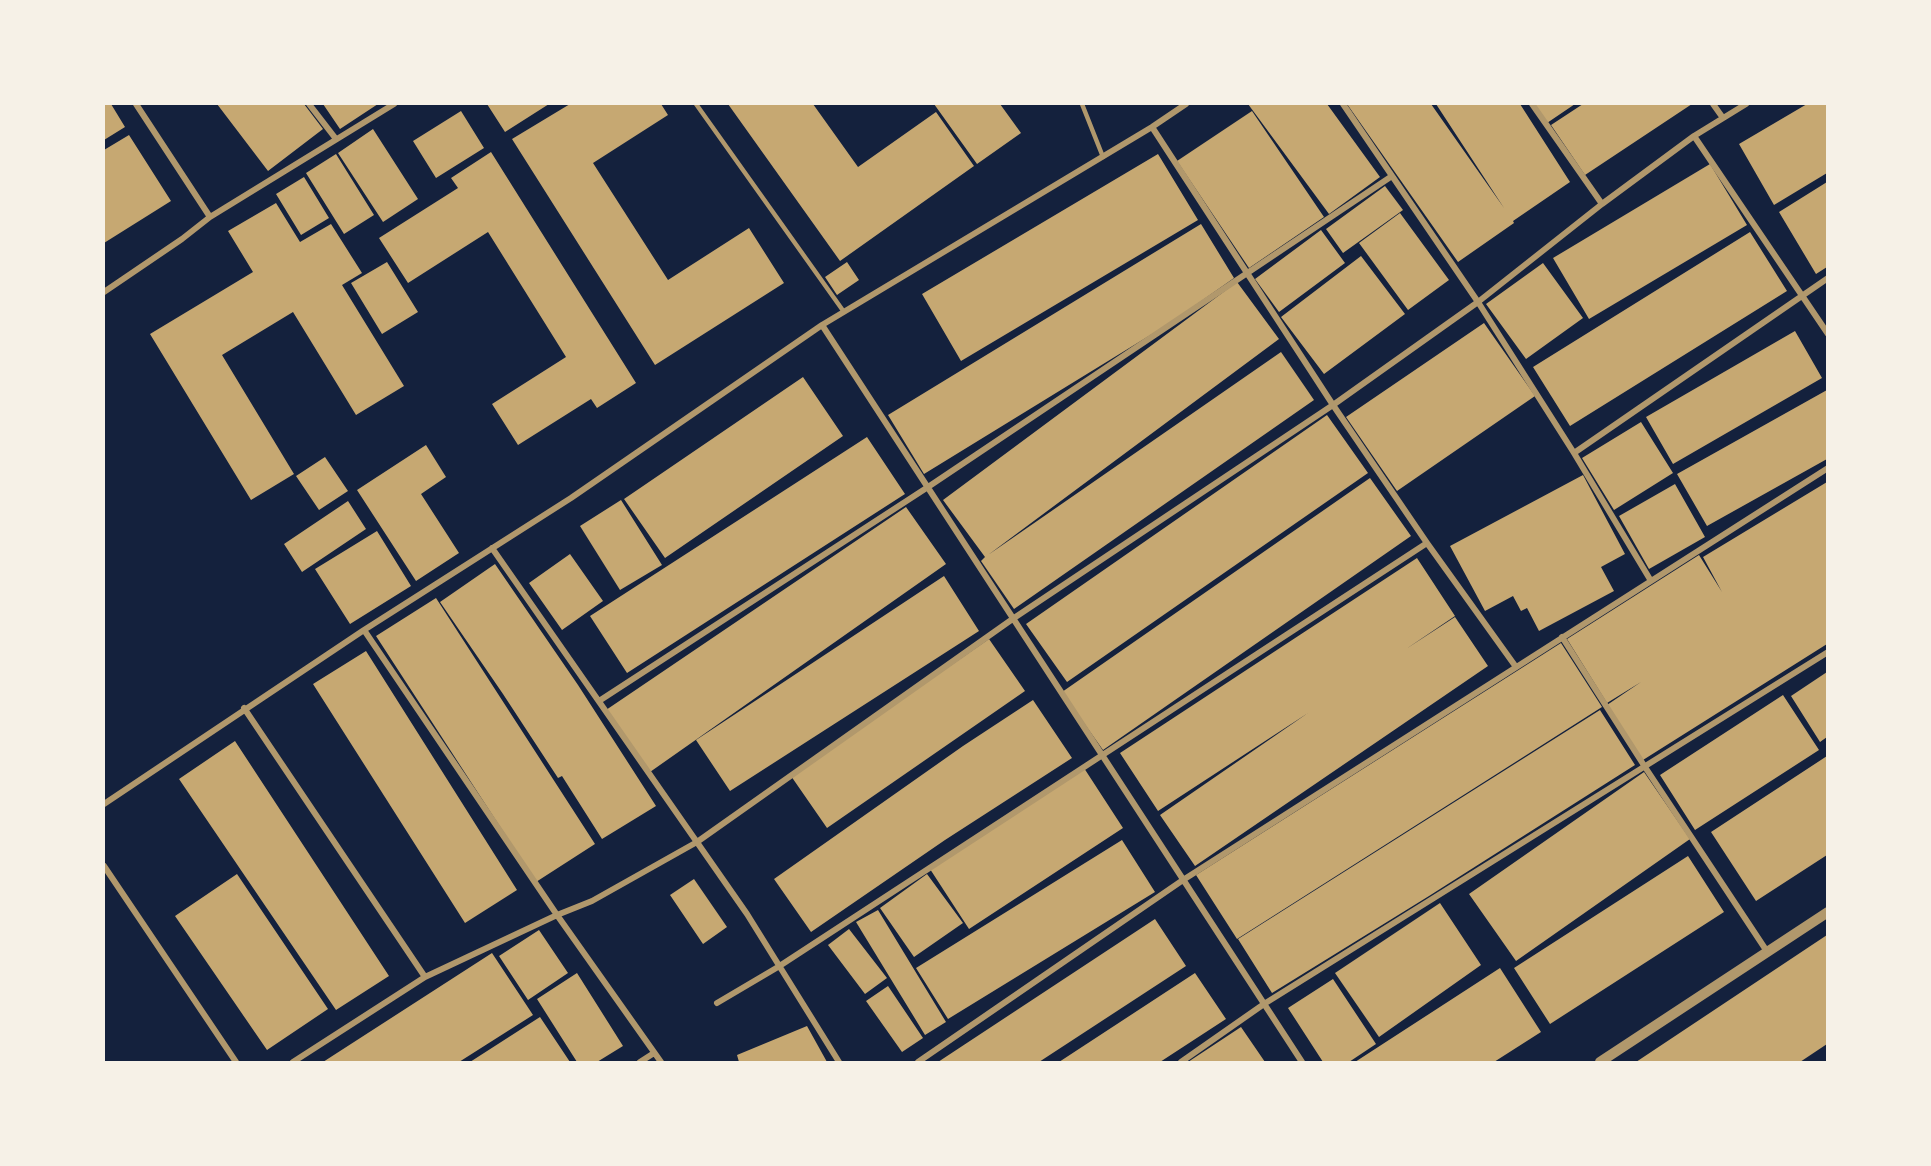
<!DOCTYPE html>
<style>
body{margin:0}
#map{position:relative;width:1931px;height:1166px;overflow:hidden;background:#14213d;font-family:"Varela Round",sans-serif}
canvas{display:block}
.frame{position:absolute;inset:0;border:105px solid #f6f1e7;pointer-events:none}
</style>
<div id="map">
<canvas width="1931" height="1166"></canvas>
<div class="frame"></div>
</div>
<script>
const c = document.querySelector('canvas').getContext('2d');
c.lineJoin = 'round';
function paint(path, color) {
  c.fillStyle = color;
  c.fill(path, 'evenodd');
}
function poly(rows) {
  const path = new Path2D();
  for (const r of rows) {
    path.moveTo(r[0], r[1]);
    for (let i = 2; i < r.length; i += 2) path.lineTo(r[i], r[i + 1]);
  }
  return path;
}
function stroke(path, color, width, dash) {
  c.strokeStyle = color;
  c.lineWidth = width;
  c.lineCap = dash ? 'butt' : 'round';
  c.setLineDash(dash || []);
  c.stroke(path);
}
paint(poly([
 [104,104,111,104,125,127,104,140],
 [217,104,304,104,323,129,268,171],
 [323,104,378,104,340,129],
 [487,104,549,104,505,132],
 [570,104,661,104,668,115,593,163,668,280,749,228,784,283,655,365,512,139],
 [728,104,813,104,858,167,936,112,974,166,840,261],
 [934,104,1000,104,1021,133,977,164],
 [1248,104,1327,104,1380,177,1329,214],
 [1347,104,1431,104,1504,208,1436,104,1520,104,1570,182,1513,221,1514,223,1458,262],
 [1534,104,1575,104,1547,123],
 [1583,104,1692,104,1585,175,1551,125],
 [1807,104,1827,104,1827,173,1774,205,1739,144],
 [461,111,484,148,436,178,413,141],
 [1252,111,1324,217,1249,268,1177,161],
 [373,129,418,199,383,222,338,153],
 [129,135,171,201,104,243,104,150],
 [491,152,636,383,597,408,591,399,518,445,492,404,566,357,488,232,408,283,379,238,458,188,451,178],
 [336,154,374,215,344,234,306,173],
 [1158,154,1198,220,961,361,922,294],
 [1710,164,1747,225,1589,319,1553,258],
 [304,177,329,218,301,235,276,194],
 [1827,182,1827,267,1816,274,1779,212],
 [1385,186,1403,210,1343,253,1326,229],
 [276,203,300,242,331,224,362,273,342,285,404,386,356,415,293,312,222,355,294,474,251,500,150,334,253,272,228,231],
 [1400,213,1449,280,1408,310,1359,243],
 [1201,224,1234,278,1170,323,924,474,888,415],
 [1321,230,1345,263,1279,312,1255,279],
 [1750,232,1787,291,1570,426,1533,367],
 [1361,256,1405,314,1324,374,1281,317],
 [387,262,418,312,382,334,351,283],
 [847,262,859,280,837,295,825,277],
 [1543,263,1583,318,1526,359,1486,304],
 [1237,282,1279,339,988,555,1281,352,1314,400,1014,609,981,561,985,557,943,500],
 [1484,323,1535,396,1397,491,1346,417],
 [1795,331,1822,378,1673,464,1646,417],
 [803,377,843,436,665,558,624,499],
 [1827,390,1827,459,1707,526,1677,474],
 [1327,415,1368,473,1067,682,1026,624],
 [1641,422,1673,473,1614,510,1582,458],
 [867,437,905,494,627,673,590,616],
 [426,445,446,477,421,494,459,553,416,581,357,490],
 [325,457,348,491,319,510,296,476],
 [1583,475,1625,554,1601,567,1614,591,1539,631,1527,608,1521,611,1513,596,1485,611,1450,546],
 [1370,478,1411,536,1103,750,1062,692],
 [1827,482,1827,644,1643,760,1607,705,1641,682,1607,703,1567,639,1699,555,1722,592,1703,557],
 [1675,484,1705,537,1649,569,1619,516],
 [621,500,662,565,620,590,580,526],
 [348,501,366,529,302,572,284,544],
 [906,507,946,564,650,772,606,710],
 [377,531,411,586,350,624,315,569],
 [570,554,603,601,562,630,529,583],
 [1417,558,1455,616,1406,649,1455,617,1488,666,1195,866,1160,815,1308,713,1158,811,1120,753],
 [495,564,578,685,656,806,602,839,562,776,558,778,503,694,440,602],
 [944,576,979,631,730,791,696,740],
 [436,598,595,844,536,882,376,636],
 [989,639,1025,691,827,828,791,776],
 [1561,643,1602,707,1237,939,1196,875],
 [366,651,517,890,465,923,313,684],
 [1827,672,1827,737,1820,742,1791,696],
 [1783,695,1819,750,1695,830,1660,775],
 [1033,700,1072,758,945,840,811,932,774,879,963,746],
 [1600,710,1635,765,1429,896,1272,993,1238,939],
 [235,741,389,976,336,1010,179,779],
 [1827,756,1827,855,1756,901,1711,832],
 [1084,768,1123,828,969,929,930,869],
 [1644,772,1690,839,1516,961,1469,894],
 [1122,840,1155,892,948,1019,916,968],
 [1688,856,1724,912,1550,1024,1514,968],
 [237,874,328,1009,267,1050,175,916],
 [927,874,963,923,914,957,880,908],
 [694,879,727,927,703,944,670,895],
 [1440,903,1481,965,1379,1037,1335,973],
 [878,910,946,1022,925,1035,856,922],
 [1155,919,1186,966,1039,1062,938,1062],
 [849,929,887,978,865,994,828,945],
 [539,930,568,973,528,1000,499,956],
 [1827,935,1827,1044,1800,1062,1636,1062],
 [492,953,533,1015,459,1062,323,1062],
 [1500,968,1541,1032,1494,1062,1355,1062],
 [577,973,623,1046,597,1062,577,1062,537,999],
 [1195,973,1226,1019,1160,1062,1059,1062],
 [1333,979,1376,1044,1349,1062,1323,1062,1288,1008],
 [888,986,923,1038,902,1052,866,1001],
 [540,1017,570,1062,470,1062],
 [807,1026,827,1062,739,1062,737,1055],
 [1241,1027,1265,1062,1188,1062]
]), '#c6a872');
stroke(poly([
 [696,104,844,312],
 [1082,104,1103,157]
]), '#b1986c', 4.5);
stroke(poly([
 [136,104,210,217],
 [309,104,336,139],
 [1343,104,1478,302,1574,453,1651,581],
 [1532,104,1602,204],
 [1713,104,1723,118],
 [1152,127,1333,405,1427,543,1516,667],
 [1694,136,1828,334],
 [104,292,182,239,210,217,394,104],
 [822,325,1302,1062],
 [1574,453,1828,278],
 [492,548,747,914,839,1062],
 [364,630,557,915,661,1062],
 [1562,637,1645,767,1768,953],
 [599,701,928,487,1392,176],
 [244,708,425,977],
 [104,804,364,630,571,498,822,325,1152,127,1186,104],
 [104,866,236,1062],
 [717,1003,778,967,1427,543],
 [293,1062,425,977,557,915,592,901,697,842,1014,618,1333,405,1478,302,1602,204,1694,136,1746,104],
 [640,1062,654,1053],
 [918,1062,1183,880,1828,468],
 [1181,1062,1264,1004,1828,652]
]), '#b1986c', 6);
stroke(poly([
 [1600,1062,1828,912]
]), '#b1986c', 10);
</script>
